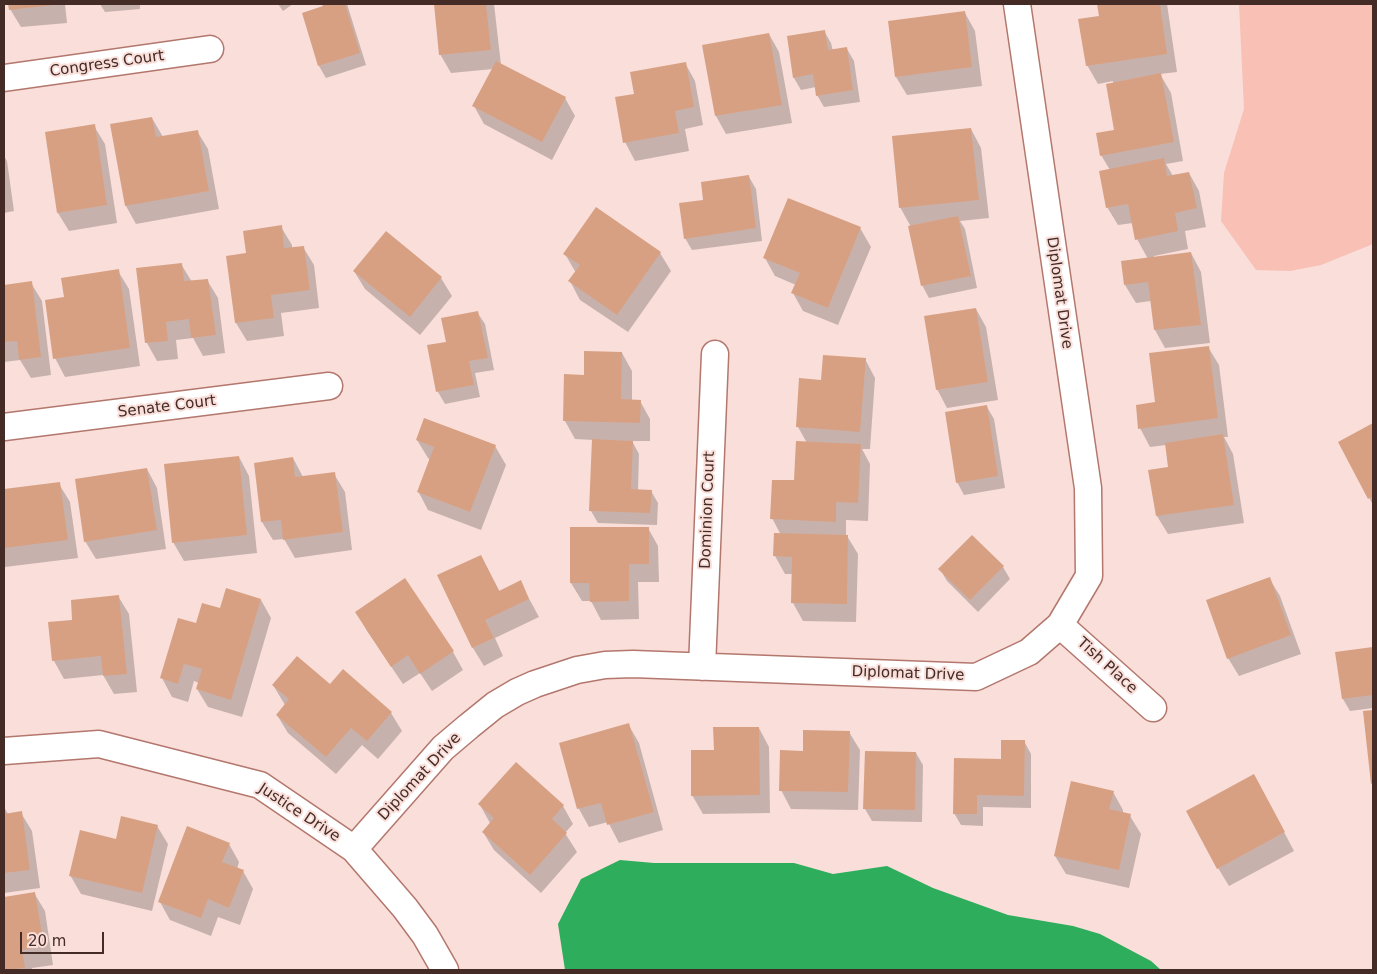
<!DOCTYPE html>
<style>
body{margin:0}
#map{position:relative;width:1377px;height:974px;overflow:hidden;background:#f9ded9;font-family:"DejaVu Sans",sans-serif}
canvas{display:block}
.frame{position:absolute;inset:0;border:5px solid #442b26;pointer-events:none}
.scale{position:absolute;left:20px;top:932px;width:84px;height:22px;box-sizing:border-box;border:2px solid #442b26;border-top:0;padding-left:6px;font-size:15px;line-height:18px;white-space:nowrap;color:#442b26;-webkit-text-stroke:4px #f9ded9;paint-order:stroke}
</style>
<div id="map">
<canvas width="1377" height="974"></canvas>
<div class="frame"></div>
<div class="scale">20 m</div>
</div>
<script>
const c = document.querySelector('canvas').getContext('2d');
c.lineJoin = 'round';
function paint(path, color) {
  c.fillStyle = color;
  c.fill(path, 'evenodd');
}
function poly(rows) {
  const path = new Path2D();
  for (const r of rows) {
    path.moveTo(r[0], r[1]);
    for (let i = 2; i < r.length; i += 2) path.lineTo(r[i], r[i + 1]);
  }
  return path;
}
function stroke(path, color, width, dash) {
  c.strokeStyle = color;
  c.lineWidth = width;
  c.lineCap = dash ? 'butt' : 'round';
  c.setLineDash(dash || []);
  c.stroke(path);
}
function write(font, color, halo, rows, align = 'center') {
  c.font = font + ' "DejaVu Sans",sans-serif';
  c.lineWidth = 4;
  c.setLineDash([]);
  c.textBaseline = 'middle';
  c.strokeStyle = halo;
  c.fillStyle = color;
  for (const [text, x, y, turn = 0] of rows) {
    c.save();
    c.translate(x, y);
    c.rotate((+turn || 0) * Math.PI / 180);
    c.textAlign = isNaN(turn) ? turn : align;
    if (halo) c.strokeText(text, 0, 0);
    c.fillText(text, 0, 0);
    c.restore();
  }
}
paint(poly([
 [1239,4,1373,4,1373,244,1321,265,1290,271,1256,270,1221,221,1224,173,1244,109]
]), '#f9c0b5');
paint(poly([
 [620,860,654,863,794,863,833,874,887,866,933,888,1008,915,1073,926,1100,934,1151,961,1161,970,565,970,558,924,581,879]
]), '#2ead5c');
paint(poly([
 [10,4,65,4,67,23,21,27,10,9],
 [100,4,140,4,140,9,105,12],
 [278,4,293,4,283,11],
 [323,4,347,4,366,65,326,78,319,66,324,7],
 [435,4,494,4,501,65,565,98,575,116,552,160,484,124,474,106,493,69,451,73,440,54],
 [1098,4,1167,4,1177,72,1160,74,1171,93,1183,161,1166,164,1173,176,1189,173,1199,191,1206,227,1185,231,1188,249,1154,256,1154,258,1191,253,1201,272,1210,343,1165,348,1155,330,1151,301,1136,303,1125,285,1148,259,1137,239,1133,223,1118,225,1107,207,1110,170,1101,155,1115,131,1113,84,1113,81,1098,84,1087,65,1100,17],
 [965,13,975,31,982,86,907,95,896,77],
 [824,31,831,43,833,51,847,49,854,61,860,102,824,107,817,95,816,87,801,90,794,78],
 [769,34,779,52,792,123,726,134,716,116,703,46],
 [685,63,695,81,703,125,685,129,689,151,635,161,625,142,635,95],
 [152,118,163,137,197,131,208,149,219,209,136,224,126,206,112,125],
 [94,126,105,144,117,223,69,231,58,213],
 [971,129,981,148,989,218,960,221,965,229,977,288,929,298,922,285,911,227,900,207],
 [4,156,7,161,14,211,4,213],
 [749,177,756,189,762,241,692,250,685,238],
 [281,227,292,245,292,248,303,247,314,265,319,308,281,313,284,336,247,341,236,323,228,257,247,254],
 [860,228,871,247,838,325,803,311,793,293,796,285,775,276,765,258],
 [660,253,671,271,628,332,580,300,570,281,576,273,565,254],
 [181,264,192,282,207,280,218,298,225,353,203,356,193,338,176,340,178,359,157,361,147,343,137,270],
 [118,271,129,289,140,366,65,377,55,358,66,298],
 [354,271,441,278,452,296,420,335,365,289],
 [31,283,42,301,51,375,31,378,20,360,4,362,4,286],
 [976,309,986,327,998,400,947,408,937,389],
 [477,312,485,324,494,370,475,373,480,397,445,404,438,392,447,343],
 [1208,347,1219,365,1228,437,1224,437,1233,454,1244,523,1168,534,1157,516,1150,471,1170,468,1166,445,1150,447,1140,428],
 [622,353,632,371,632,401,640,401,650,419,650,441,632,441,639,454,638,490,651,491,658,503,657,525,598,523,591,511,594,440,575,439,565,421,566,375,585,376],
 [865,359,875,378,870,449,862,449,870,464,868,521,846,520,846,536,847,536,858,554,856,622,803,621,793,603,793,574,785,574,775,556,781,535,772,518,795,482,807,443,798,427,822,381],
 [987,407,994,419,1005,488,964,495,957,482],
 [1373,424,1373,505,1339,443],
 [417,440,495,446,506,465,481,530,428,510,418,491,430,460,428,458],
 [239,457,249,476,257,553,184,561,173,542],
 [293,458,303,477,334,474,345,492,352,550,295,558,284,539,273,540,262,522,255,464],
 [147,469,157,488,166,549,96,559,85,541],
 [59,484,70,502,78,558,5,567,4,491],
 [648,528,658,546,659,582,638,582,639,619,601,620,591,601,582,601,571,583],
 [972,536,1003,567,1010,579,978,612,947,581,940,569],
 [481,556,500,592,520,582,539,617,495,638,503,656,484,666,473,648,439,576],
 [1269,578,1280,596,1301,654,1239,676,1228,658],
 [405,580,453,652,463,670,432,691,420,673,403,684,367,631,357,613],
 [118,596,129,614,137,692,114,694,103,675,64,679,54,661,74,621],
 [261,600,271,618,242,717,208,707,197,689,199,683,194,681,188,702,172,697,162,678,221,610],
 [1373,648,1373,708,1350,711,1343,699,1337,653],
 [273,685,330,686,391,713,402,731,378,759,362,745,336,774,288,733,277,715,285,705],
 [1373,711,1373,786,1372,783,1365,712],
 [628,724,639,743,663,830,619,843,608,822,589,827,579,809,560,743],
 [759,728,769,747,770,813,703,814,692,795,715,751],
 [849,732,860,750,858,810,791,809,781,790,805,752],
 [1024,741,1031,754,1031,808,983,807,983,826,961,825,954,813,1002,760],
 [916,753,923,765,922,822,872,821,865,809],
 [1113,792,1123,810,1123,814,1130,816,1141,834,1129,888,1066,874,1055,856],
 [1264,794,1294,851,1229,886,1218,868],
 [480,805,563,806,573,824,565,833,577,852,541,893,494,850,483,832,490,823],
 [4,807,8,814,21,813,32,831,40,888,4,893],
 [157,826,168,844,152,911,81,894,70,875],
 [229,844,239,862,237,869,243,871,253,889,240,925,218,917,211,936,170,920,160,902],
 [34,893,45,911,53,965,32,968,32,970,4,970,4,898]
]), '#0003');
paint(poly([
 [8,4,54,4,54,5,9,10],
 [322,4,345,4,360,53,318,66,302,13,323,6],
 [434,4,486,4,491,50,439,55],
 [1097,4,1160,4,1167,54,1086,66,1078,19,1099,16],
 [965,11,972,67,895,77,888,21],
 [825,30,828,50,847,47,853,90,816,96,813,74,793,78,787,36],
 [769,33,782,105,715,116,702,45],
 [496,61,566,97,542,142,472,106],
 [686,62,694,107,675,111,679,133,623,143,615,97,634,94,630,72],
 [1161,73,1174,142,1100,156,1096,133,1114,130,1106,84],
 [152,117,156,137,198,130,209,191,125,206,110,124],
 [95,124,107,205,57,213,45,132],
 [971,128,979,200,899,208,892,136],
 [1164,158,1167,176,1189,172,1197,208,1175,213,1178,231,1135,240,1128,204,1106,208,1099,171],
 [749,175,756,228,684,239,679,203,703,200,701,182],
 [788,198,861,227,828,308,791,293,800,273,763,258],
 [596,207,661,252,617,315,568,281,580,265,563,254],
 [958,216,971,276,921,286,908,226],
 [282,225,284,248,304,246,310,290,271,295,274,318,235,323,226,256,246,253,243,231],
 [386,231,442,277,410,317,353,271],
 [1191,252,1201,325,1154,330,1148,282,1124,285,1121,261],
 [182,263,184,281,208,279,216,335,191,338,189,319,166,322,168,341,145,343,136,268],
 [119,269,130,348,53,359,45,300,64,297,61,278],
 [32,281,41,357,19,360,17,341,4,342,4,285],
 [976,308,988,382,936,390,924,316],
 [478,311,488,358,469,361,474,385,436,392,427,345,446,342,441,318],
 [1209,346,1218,418,1138,429,1136,405,1155,402,1149,353],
 [584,351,622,352,621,399,641,400,640,423,563,421,564,374,584,375],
 [823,355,866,358,860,432,796,427,799,378,821,380],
 [987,405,998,476,956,483,945,412],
 [424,418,496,445,470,512,417,492,434,447,416,440],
 [1373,423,1373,496,1368,499,1338,442],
 [1223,434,1234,505,1156,516,1148,470,1168,467,1165,443],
 [592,439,633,441,631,489,652,490,650,513,589,511],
 [796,441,861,444,858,503,836,502,836,522,770,519,772,480,794,480],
 [239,456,247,535,172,543,164,464],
 [293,457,295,477,335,472,343,532,283,540,281,520,261,522,254,463],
 [147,468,157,530,84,542,75,479],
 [60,482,68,540,4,548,4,489],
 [570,527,649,527,649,564,629,564,629,601,590,602,589,583,570,583],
 [774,533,848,535,847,604,791,603,792,557,773,556],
 [972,535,1004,566,970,600,938,569],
 [481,555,499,591,521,580,529,599,485,620,494,638,472,648,437,575],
 [1270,577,1291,635,1227,659,1206,600],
 [405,578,454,651,420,674,408,655,391,667,355,612],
 [226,588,261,599,231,700,196,689,202,669,184,664,178,684,160,678,178,618,196,623,202,603,220,608],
 [119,595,127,674,103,676,101,656,52,661,48,622,72,620,71,600],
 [1373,647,1373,695,1342,699,1335,652],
 [297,656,330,684,343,669,392,712,367,741,351,728,326,757,276,715,289,699,272,685],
 [1373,710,1373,783,1371,784,1363,711],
 [629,723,654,812,607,825,601,803,577,809,559,743],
 [713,727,759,727,760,795,691,796,691,750,714,750],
 [803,730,850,731,848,792,779,791,780,750,803,751],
 [1001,740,1025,740,1024,796,977,795,977,814,953,814,954,758,1001,759],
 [865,751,916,752,915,810,863,809],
 [516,762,564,805,552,819,567,833,530,875,482,832,494,818,478,804],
 [1254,774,1285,832,1217,869,1186,811],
 [1071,781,1114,791,1109,809,1131,814,1119,870,1054,856],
 [22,811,30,870,4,873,4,814],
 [121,816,158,825,142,893,69,876,80,830,116,839],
 [187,826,230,843,222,862,244,870,229,908,208,899,201,918,158,902],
 [35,892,44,946,22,950,25,968,4,970,4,897]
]), '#d7a082');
const minor = poly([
 [4,78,210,49],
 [4,427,329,386],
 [1060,625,1153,708],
 [702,667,715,354],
 [4,751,99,744,260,785,354,849,405,908,425,935,445,970],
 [354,849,443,748,469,726,495,705,517,692,535,684,577,670,605,665,633,664,976,677,1029,652,1060,625,1089,576,1088,488,1017,4]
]);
stroke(minor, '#b3776d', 29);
stroke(minor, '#fff', 26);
write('15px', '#442b26', '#f9ded9', [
 ["Congress Court",107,64,-8],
 ["Diplomat Drive",1059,293,82],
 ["Senate Court",167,407,-7],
 ["Dominion Court",708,510,-88],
 ["Tish Place",1107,666,42],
 ["Diplomat Drive",908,674,2],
 ["Diplomat Drive",420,777,-47],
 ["Justice Drive",299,813,33]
]);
</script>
